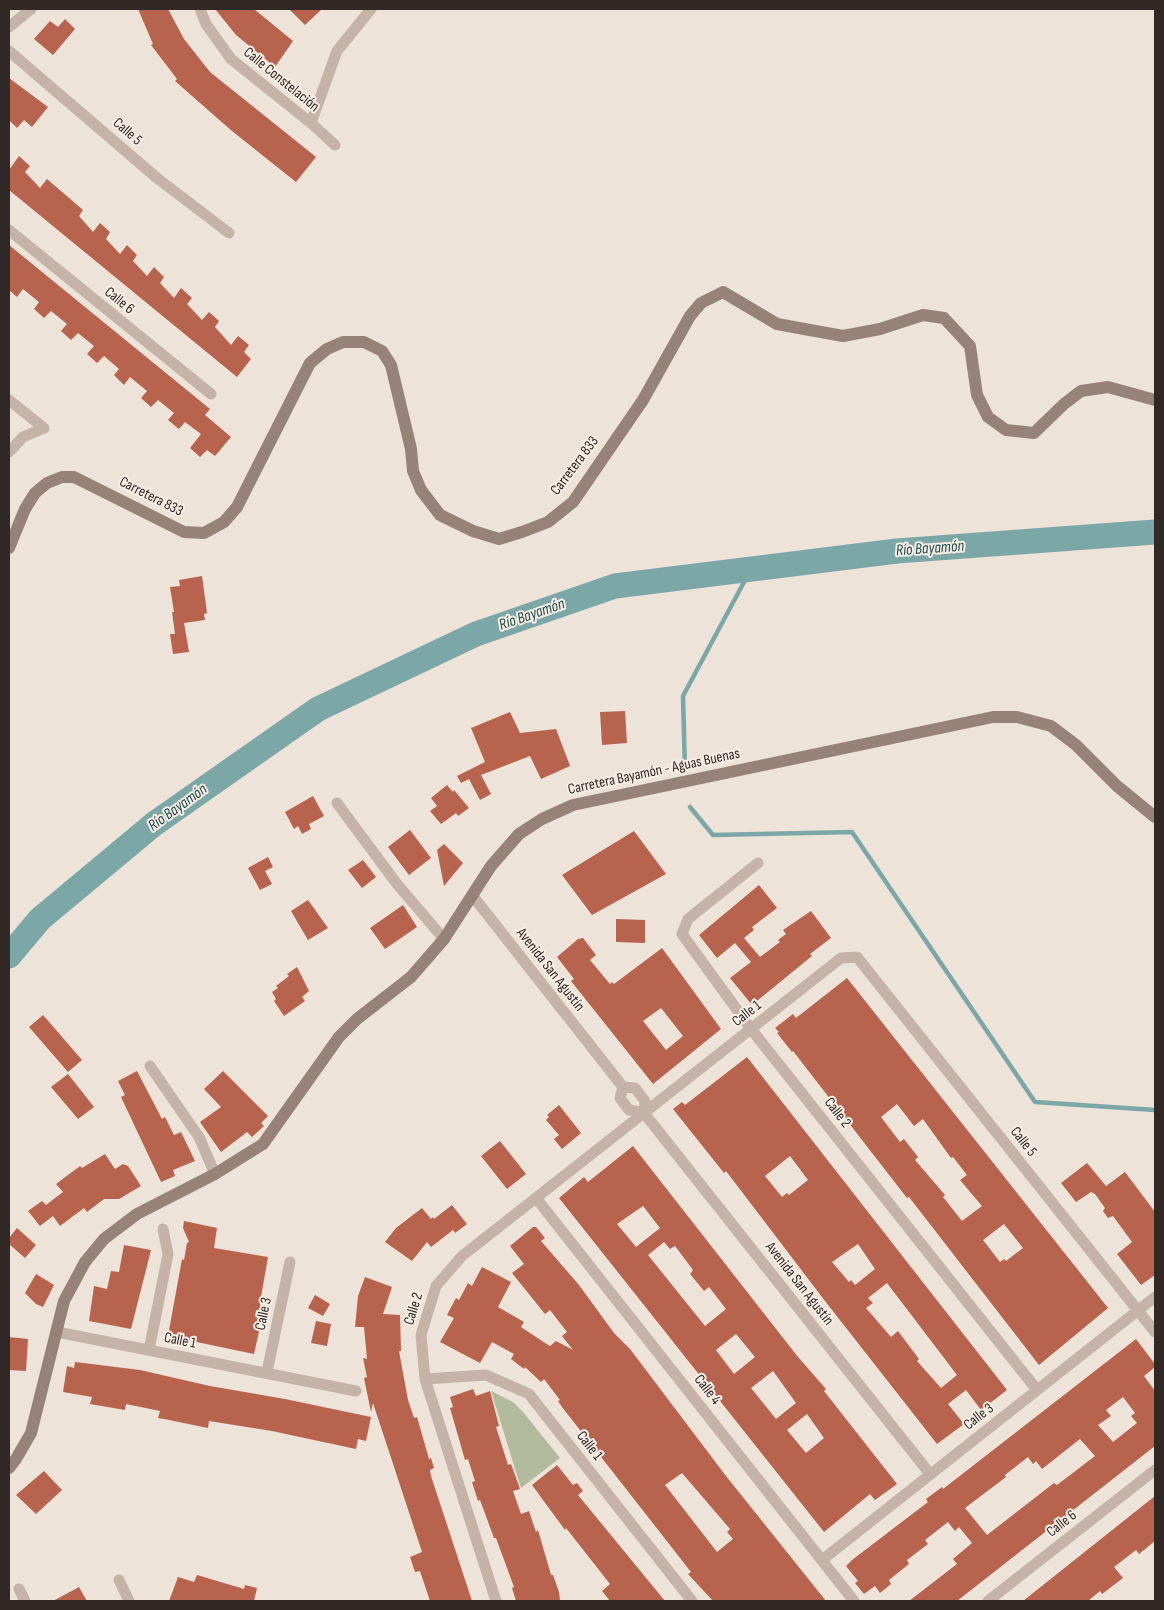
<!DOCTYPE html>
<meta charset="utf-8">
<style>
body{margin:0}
#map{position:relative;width:1164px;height:1610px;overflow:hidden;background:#ede3d9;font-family:"Sofia Sans Condensed",sans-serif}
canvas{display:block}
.frame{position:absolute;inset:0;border:10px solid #312926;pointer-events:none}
</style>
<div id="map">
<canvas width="1164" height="1610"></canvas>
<div class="frame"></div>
</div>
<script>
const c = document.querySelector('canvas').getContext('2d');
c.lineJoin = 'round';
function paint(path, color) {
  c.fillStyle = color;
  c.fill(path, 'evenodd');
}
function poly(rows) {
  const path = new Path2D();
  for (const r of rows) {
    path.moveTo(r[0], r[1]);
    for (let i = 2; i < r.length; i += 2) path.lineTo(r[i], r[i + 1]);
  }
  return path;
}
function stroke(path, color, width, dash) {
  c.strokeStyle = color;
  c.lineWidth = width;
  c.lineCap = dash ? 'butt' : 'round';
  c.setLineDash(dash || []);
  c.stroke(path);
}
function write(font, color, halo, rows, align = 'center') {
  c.font = font + ' "Sofia Sans Condensed",sans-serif';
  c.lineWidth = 4;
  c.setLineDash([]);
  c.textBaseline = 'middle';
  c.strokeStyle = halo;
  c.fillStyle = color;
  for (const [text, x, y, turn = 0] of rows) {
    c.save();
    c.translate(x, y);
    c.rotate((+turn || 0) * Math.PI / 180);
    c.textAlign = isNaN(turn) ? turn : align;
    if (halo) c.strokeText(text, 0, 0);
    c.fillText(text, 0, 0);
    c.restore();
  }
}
paint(poly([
 [491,1391,513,1402,523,1412,560,1458,521,1488]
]), '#b1ba9b');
stroke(poly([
 [685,771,683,696,751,569],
 [690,807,713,835,852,832,1035,1102,1155,1110]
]), '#7ba7a7', 4.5);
stroke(poly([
 [9,956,40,919,154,824,318,709,476,634,615,586,897,551,1155,532]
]), '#7ba7a7', 25);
paint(poly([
 [138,9,168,9,184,39,210,72,316,157,296,182,232,131,175,81,177,79,151,45,153,44],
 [215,9,254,9,293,41,275,67,236,35],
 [289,9,322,9,305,25],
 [65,19,75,29,53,55,34,39,50,21,58,27],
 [9,78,48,107,32,127,24,120,17,128,9,120],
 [19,156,30,166,25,172,40,188,47,179,83,210,79,216,93,232,100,223,110,232,106,239,120,254,127,245,137,255,133,261,147,276,154,267,164,277,160,283,174,298,181,288,192,298,187,304,202,320,209,312,219,321,215,327,231,345,238,336,249,345,244,352,251,359,237,377,9,190,9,170],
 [9,245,210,409,205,415,231,437,215,456,207,450,200,457,190,448,201,434,185,422,179,429,168,420,174,413,158,400,151,407,141,398,147,391,130,377,124,385,114,375,119,369,104,356,97,363,87,354,94,346,78,333,71,340,61,331,67,324,51,311,44,318,34,309,39,302,23,289,17,297,9,290],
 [202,576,207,613,204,614,205,620,184,623,189,652,173,654,170,634,175,634,172,612,174,612,170,587,180,586,179,580],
 [625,711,627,743,602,745,600,712],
 [510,712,520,733,556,729,570,766,541,779,530,756,481,775,491,794,480,800,469,779,461,783,457,776,485,762,471,728],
 [447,785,453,792,454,790,469,808,458,816,456,813,441,824,430,811,437,806,431,798],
 [313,796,324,816,309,824,311,829,302,834,298,826,294,829,285,812],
 [410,830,431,858,409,875,388,847],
 [634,831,666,874,592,915,562,875],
 [444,844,463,863,444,886,437,850],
 [268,857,273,867,265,871,272,884,260,890,248,868],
 [363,860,376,877,362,888,348,870],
 [759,885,777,908,752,927,754,930,744,938,760,957,780,942,778,940,786,934,783,930,811,911,831,938,810,954,812,956,752,1005,730,978,751,962,735,943,717,958,699,935],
 [308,900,328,928,308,940,291,911],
 [403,905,417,927,385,949,370,928],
 [616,919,645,920,645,943,616,942],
 [583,938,596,955,590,960,610,984,612,982,614,984,662,948,721,1029,653,1084,571,981,574,979,557,957,578,939],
 [661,1008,683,1036,666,1050,643,1021],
 [297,967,309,991,302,997,305,1001,284,1016,274,1001,276,999,272,992,278,988,276,986,289,976,287,974],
 [847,978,1108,1308,1039,1365,909,1197,907,1198,793,1051,792,1052,777,1033,779,1032,775,1028,793,1014,796,1018],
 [897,1104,914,1126,923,1119,951,1158,953,1157,967,1175,960,1180,982,1206,962,1221,943,1197,945,1195,915,1160,918,1157,904,1139,900,1142,881,1117],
 [1004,1224,1023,1248,1006,1261,1004,1259,1000,1262,983,1240],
 [43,1015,82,1060,68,1072,29,1027],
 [747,1057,1007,1390,981,1410,966,1390,948,1404,964,1424,937,1444,825,1301,726,1171,724,1173,673,1109,682,1102,685,1105],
 [790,1156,808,1180,789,1195,787,1193,782,1197,765,1176],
 [858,1244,875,1269,855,1285,851,1280,849,1282,832,1262],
 [887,1283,957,1375,941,1388,917,1361,919,1359,898,1331,891,1337,866,1308,873,1303,868,1298],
 [137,1071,162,1119,165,1117,174,1135,181,1132,195,1161,173,1170,175,1176,161,1182,121,1097,125,1095,118,1081],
 [223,1071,268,1116,261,1123,264,1126,252,1137,247,1132,221,1152,200,1122,221,1107,204,1089],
 [68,1074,94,1107,78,1119,51,1087],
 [559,1105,581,1133,562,1149,554,1139,559,1135,546,1120,549,1117,547,1115],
 [500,1141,526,1174,507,1189,481,1156],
 [633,1146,798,1357,826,1389,824,1391,897,1484,875,1500,870,1494,824,1532,559,1198,584,1177,588,1182],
 [643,1206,660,1228,636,1247,617,1224],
 [664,1242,670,1249,675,1246,693,1270,690,1274,704,1291,709,1287,726,1309,705,1326,648,1255],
 [736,1334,755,1357,734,1374,716,1350],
 [773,1371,796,1403,776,1419,751,1388],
 [807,1414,824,1438,806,1453,787,1430],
 [105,1154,115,1169,123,1164,128,1166,141,1186,119,1199,104,1199,87,1212,84,1208,60,1226,53,1216,40,1226,28,1211,42,1201,46,1205,63,1192,56,1184,80,1166,82,1168],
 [1087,1163,1106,1186,1125,1172,1155,1212,1155,1275,1141,1285,1117,1254,1132,1242,1113,1216,1108,1218,1103,1211,1105,1208,1095,1194,1091,1192,1076,1202,1061,1183],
 [452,1205,467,1224,455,1233,453,1230,431,1247,427,1242,412,1261,385,1242,396,1228,422,1208,431,1219,433,1217,434,1219],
 [184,1221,217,1228,214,1248,268,1257,261,1297,259,1317,262,1318,254,1354,168,1336,182,1259,184,1260,187,1243,189,1242,183,1228],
 [533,1227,536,1227,545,1238,541,1241,579,1285,614,1333,630,1349,726,1476,826,1601,713,1601,688,1574,691,1572,562,1407,558,1401,560,1400,544,1379,541,1382,525,1367,524,1369,511,1359,514,1354,492,1342,480,1363,440,1342,454,1318,447,1315,456,1298,459,1300,468,1283,472,1286,482,1267,511,1282,498,1307,524,1322,521,1327,545,1343,550,1346,556,1341,573,1350,562,1336,567,1332,550,1310,545,1314,512,1273,524,1264,510,1246],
 [682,1473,730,1529,727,1532,733,1539,717,1552,665,1485],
 [17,1228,36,1245,25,1258,9,1244,9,1238],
 [124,1245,151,1250,131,1329,89,1321,94,1286,107,1289,111,1271,119,1272],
 [36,1274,54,1285,43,1307,36,1304,25,1293],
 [365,1277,392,1287,383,1314,400,1315,401,1351,399,1351,408,1400,414,1418,417,1417,429,1459,431,1458,434,1468,430,1470,431,1476,472,1601,430,1601,420,1571,415,1572,410,1557,422,1552,373,1403,371,1412,364,1378,367,1377,363,1358,367,1359,364,1327,355,1327,358,1296],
 [315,1295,330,1304,323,1316,308,1308],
 [316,1321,331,1324,327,1346,311,1343],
 [9,1337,28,1339,26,1371,9,1370],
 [1136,1339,1155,1364,1155,1367,1144,1376,1155,1391,1155,1446,957,1601,909,1601,957,1564,953,1559,972,1543,959,1527,955,1531,948,1522,925,1540,928,1544,907,1560,909,1564,889,1580,891,1584,880,1593,875,1586,864,1594,855,1583,858,1581,846,1566,852,1560,928,1502,926,1499,942,1487,943,1489],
 [1123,1397,1135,1413,1131,1416,1137,1423,1113,1442,1098,1425,1111,1416,1106,1410],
 [1080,1439,1095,1456,1057,1485,1054,1483,987,1535,965,1508,1006,1477,1005,1475,1028,1457,1033,1464,1036,1461,1042,1469],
 [75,1362,140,1370,210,1386,285,1399,371,1417,366,1441,358,1439,356,1449,272,1431,209,1421,208,1428,169,1420,158,1418,160,1411,126,1404,125,1410,90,1404,92,1397,63,1392,67,1366,74,1368],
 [473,1389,476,1396,490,1391,499,1426,496,1427,508,1465,511,1464,520,1489,513,1491,521,1514,529,1511,536,1532,538,1530,551,1575,553,1575,559,1592,560,1601,516,1601,512,1588,514,1587,496,1538,494,1538,480,1500,478,1501,472,1482,475,1481,468,1459,465,1460,450,1408,453,1407,450,1397],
 [557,1465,573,1485,577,1483,583,1491,578,1495,665,1601,610,1601,602,1591,610,1584,566,1528,565,1530,532,1485],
 [44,1471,62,1490,36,1514,16,1495],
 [1155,1496,1155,1541,1139,1554,1136,1550,1114,1567,1123,1578,1102,1594,1100,1591,1088,1601,1023,1601],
 [197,1575,244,1589,245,1585,257,1588,254,1601,169,1601,178,1577,194,1582],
 [79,1587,87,1601,53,1601]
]), '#b7634d');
stroke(poly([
 [200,9,206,24,231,59,311,123,335,145],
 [9,27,31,9],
 [9,51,157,178,229,233],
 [311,123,337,51,371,9],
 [9,230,211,394],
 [9,400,44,428,23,437,9,452],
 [337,803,397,884,444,939],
 [758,863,688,919,682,934,751,1029,1037,1390],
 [472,895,623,1087,635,1088,645,1101,644,1113],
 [150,1066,199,1137,215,1174],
 [623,1087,620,1098,629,1110,644,1113,930,1474],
 [536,1198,854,1601],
 [57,1332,356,1391],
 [149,1350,168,1254,163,1229],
 [267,1372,290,1262],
 [425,1379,486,1375,529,1394,692,1601],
 [822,1560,1155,1297],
 [119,1580,129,1601],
 [19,1589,25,1601],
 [496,1601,425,1379,421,1335,436,1286,462,1256,841,958,857,957,1155,1332],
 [988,1601,1155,1470]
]), '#c4b3a6', 11);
stroke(poly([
 [9,548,25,509,35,493,47,483,62,477,74,477,184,532,204,533,224,522,237,507,310,363,327,349,343,342,364,342,382,351,391,365,411,449,413,471,421,490,440,515,473,531,499,539,522,532,548,522,573,502,643,400,690,316,701,303,723,292,777,324,843,336,880,329,923,315,944,318,970,346,977,395,988,417,1006,430,1034,433,1064,404,1081,391,1108,387,1155,400],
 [9,1468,16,1459,31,1433,64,1301,85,1262,104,1239,137,1214,215,1174,263,1144,339,1037,357,1019,411,977,444,939,491,866,519,834,542,819,573,805,993,717,1017,717,1051,726,1076,745,1117,786,1155,817]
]), '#978278', 12);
write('15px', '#312926', '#f6ede4', [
 ["Calle Constelación",281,80,39],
 ["Calle 5",127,132,41],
 ["Calle 6",119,301,39],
 ["Carretera 833",575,466,-53],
 ["Carretera 833",151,497,27],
 ["Carretera Bayamón - Aguas Buenas",654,772,-12],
 ["Avenida San Agustín",550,970,52],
 ["Calle 1",747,1014,-38],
 ["Calle 2",837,1113,52],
 ["Calle 5",1023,1142,52],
 ["Avenida San Agustín",799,1284,52],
 ["Calle 2",414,1309,-73],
 ["Calle 3",264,1314,-78],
 ["Calle 1",180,1341,11],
 ["Calle 4",707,1390,52],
 ["Calle 3",979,1417,-38],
 ["Calle 1",589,1446,52],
 ["Calle 6",1062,1524,-38]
]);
write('italic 16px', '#214c4d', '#f6ede4', [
 ["Río Bayamón",930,549,-4],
 ["Río Bayamón",532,615,-19],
 ["Río Bayamón",178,808,-36]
]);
</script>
